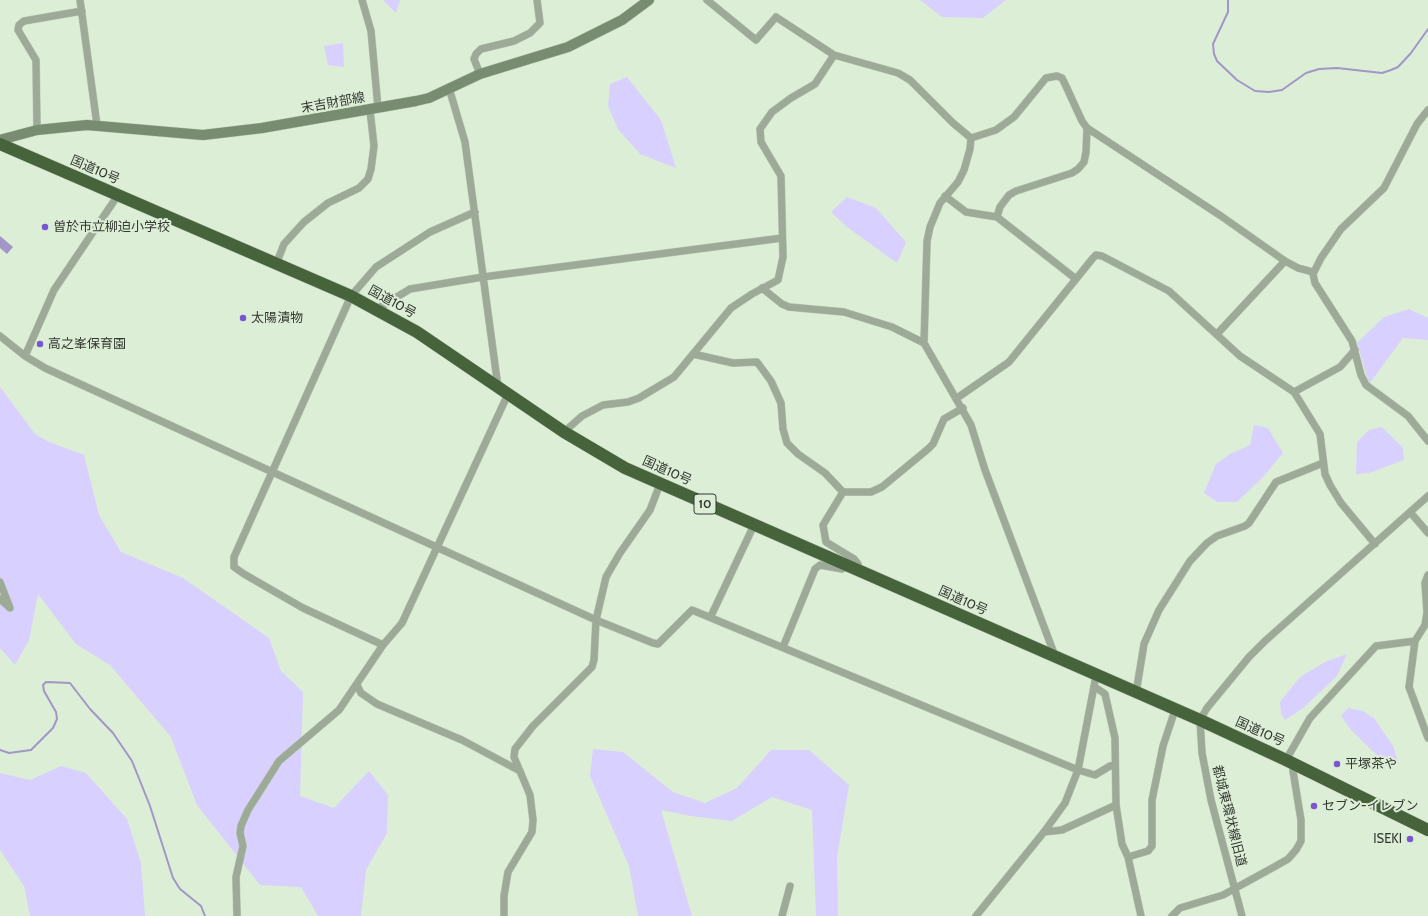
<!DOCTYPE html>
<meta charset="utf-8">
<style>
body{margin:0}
canvas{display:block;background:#ddeed7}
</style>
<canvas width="1428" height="916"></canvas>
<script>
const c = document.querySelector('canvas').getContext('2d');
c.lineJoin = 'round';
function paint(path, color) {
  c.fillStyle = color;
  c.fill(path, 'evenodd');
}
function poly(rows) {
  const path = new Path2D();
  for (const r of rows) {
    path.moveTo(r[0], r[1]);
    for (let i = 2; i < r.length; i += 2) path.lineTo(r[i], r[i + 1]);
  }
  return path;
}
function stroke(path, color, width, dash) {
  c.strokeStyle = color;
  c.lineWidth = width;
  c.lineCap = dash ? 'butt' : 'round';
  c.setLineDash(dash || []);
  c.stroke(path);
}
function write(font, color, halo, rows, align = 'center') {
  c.font = font + ' Cabin,"Noto Sans JP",sans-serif';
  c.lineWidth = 4;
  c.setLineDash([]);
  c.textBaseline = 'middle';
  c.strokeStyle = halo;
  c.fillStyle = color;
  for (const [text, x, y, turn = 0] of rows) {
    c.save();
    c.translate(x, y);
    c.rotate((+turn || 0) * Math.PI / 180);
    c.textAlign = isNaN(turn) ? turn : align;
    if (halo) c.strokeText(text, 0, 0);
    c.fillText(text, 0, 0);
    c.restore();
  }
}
paint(poly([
 [383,0,400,0,396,13],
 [920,0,1006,0,983,18,942,17],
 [343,43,344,67,328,65,324,46],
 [627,77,661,120,676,168,640,154,618,129,608,106,610,84],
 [847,197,876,208,906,242,897,263,847,227,831,212],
 [1409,309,1428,318,1428,340,1403,338,1369,384,1357,343,1384,317],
 [0,387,35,434,49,442,84,455,99,515,121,552,183,578,269,638,281,671,303,692,300,796,334,808,369,771,388,795,387,833,366,870,361,916,318,916,301,887,260,885,197,805,171,737,110,665,76,644,38,594,29,640,15,665,0,648],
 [1254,425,1268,428,1283,453,1262,478,1237,502,1217,502,1204,493,1216,464,1230,454,1250,445],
 [1382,427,1403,448,1404,460,1369,473,1356,474,1357,442,1369,430],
 [1347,654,1337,676,1303,708,1285,720,1281,714,1280,702,1300,677,1325,662],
 [1348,708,1363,711,1374,718,1393,746,1399,764,1384,762,1351,730,1341,716],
 [593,749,623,752,673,792,705,803,737,788,771,750,809,750,849,785,837,857,838,916,816,916,812,810,772,797,732,821,691,816,661,810,692,916,638,916,629,866,590,776],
 [61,766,86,773,127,819,141,863,145,916,30,916,24,886,0,850,0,773,30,780]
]), '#d8d0fe');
paint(poly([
 [0,236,13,247,7,254,0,248]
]), '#a097c7');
stroke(poly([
 [1228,0,1228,12,1213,44,1214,54,1217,61,1237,80,1255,91,1269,92,1282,90,1306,73,1319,69,1337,68,1382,73,1391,70,1398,67,1411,53,1428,29],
 [0,750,9,753,31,750,53,728,57,719,56,712,44,691,43,685,46,682,70,683,90,709,113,733,132,761,150,806,173,878,180,889,201,906,205,916]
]), '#a097c7', 2);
const street = poly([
 [80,0,97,125],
 [362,0,371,31,378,108],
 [707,0,756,40,776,17,834,55,898,73,910,80,953,123,971,138],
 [480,74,474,59,476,54,481,49,514,41,530,33,540,23,537,0],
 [449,88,465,142,498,387],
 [1428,110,1417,124,1384,188,1341,229,1321,258,1313,274,1315,283,1352,341,1361,375,1366,385,1408,416,1428,441],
 [37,130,36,60,18,30,19,25,24,21,82,11],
 [971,138,970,149,964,170,958,182,940,203,930,227,927,241,924,343,971,425,985,470,1055,656],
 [971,138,996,130,1014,117,1046,78,1057,76,1062,78,1065,84,1082,121,1087,128,1221,216,1285,261,1298,268,1313,272],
 [945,196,966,212,997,217],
 [277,262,284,244,304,222,328,203,359,188,368,179,371,169,374,146,370,110],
 [1076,279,997,217,1000,207,1009,195,1016,191,1072,173,1078,169,1084,162,1086,152,1087,128],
 [762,288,782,304,789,307,844,312,892,327,924,343],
 [377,309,410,289,483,277,782,238],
 [1217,334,1285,261],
 [0,336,25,356,45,368,596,620,653,643,658,644,692,610,1078,770,1095,775,1110,766,1115,765],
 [693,354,733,363,757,362,771,381,781,403,783,429,787,443,798,454,825,473,843,492,871,492,882,487,928,449,933,444,944,419,963,408],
 [25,356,54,290,118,195],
 [1294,392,1340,367,1355,350],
 [957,398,1009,362,1093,258,1096,255,1102,256,1169,291,1240,356,1294,392,1320,434,1325,474,1330,485,1341,503,1375,544],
 [564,432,582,416,603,405,628,402,639,398,674,377,731,308,752,294,778,280,783,257,781,176,761,142,760,129,772,112,791,98,815,84,834,55],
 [843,492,823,525,826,542,854,559,858,564,858,570],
 [1410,512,1428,533],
 [0,582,10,608,0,599],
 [711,616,754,525],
 [1415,641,1409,687,1428,738],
 [383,645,303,608,244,574,234,567,234,557,351,296,376,267,430,232,475,212],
 [783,647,815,569,820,565,842,569,846,567],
 [357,685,361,693,377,704,462,740,520,771],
 [1095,687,1105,694,1115,738,1116,805,1122,844,1128,857,1141,916],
 [1136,693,1144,644,1159,610,1190,561,1207,543,1217,536,1245,526,1249,523,1276,482,1323,463],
 [1286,760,1310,718,1376,646,1415,641,1425,625,1427,612,1425,583,1428,575],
 [1044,832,1062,830,1116,805],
 [1128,857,1148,851,1152,846,1152,800,1163,746,1175,710],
 [237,916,236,877,243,846,240,833,241,826,248,810,279,761,339,710,383,645,402,623,508,394],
 [504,916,504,896,508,872,532,832,533,820,530,795,514,757,515,749,533,726,592,667,594,660,596,620,606,577,620,553,650,510,660,484],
 [782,916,790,886],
 [976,916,1044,832,1065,803,1078,770,1096,676],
 [1172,916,1180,908,1223,895,1274,867,1288,859,1296,850,1301,841,1301,820,1293,771,1294,763],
 [1242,916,1211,800,1202,753,1200,720,1207,708,1249,657,1265,641,1428,496]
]);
const secondary = poly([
 [0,140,37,130,87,125,203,135,262,128,416,101,429,98,480,74,568,47,622,20,649,0]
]);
const highway = poly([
 [0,144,351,296,417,332,564,432,625,468,1200,720,1286,760,1428,830]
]);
stroke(street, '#bbcab6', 8);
stroke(secondary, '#bbcab6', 11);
stroke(highway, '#bbcab6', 13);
stroke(street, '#9caa97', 7);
stroke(secondary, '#778c70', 10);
stroke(highway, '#46633c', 12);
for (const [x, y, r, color] of [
 [45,227,4,"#7955cf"],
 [243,318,4,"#7955cf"],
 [40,344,4,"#7955cf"],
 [1337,764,4,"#7955cf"],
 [1314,806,4,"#7955cf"],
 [1410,839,4,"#7955cf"]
]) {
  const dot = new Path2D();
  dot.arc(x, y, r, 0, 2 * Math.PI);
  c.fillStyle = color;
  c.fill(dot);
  stroke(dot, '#ddeed7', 1.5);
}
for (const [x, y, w] of [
 [705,504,22]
]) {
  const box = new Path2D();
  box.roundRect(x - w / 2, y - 10, w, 20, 3);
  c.fillStyle = '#ddeed7';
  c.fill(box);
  stroke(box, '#333931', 1);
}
write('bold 12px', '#333931', null, [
 ["10",705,504]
]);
write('13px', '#333931', '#ddeed7', [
 ["末吉財部線",333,103,-10],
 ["国道10号",95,170,23],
 ["国道10号",392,302,29],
 ["国道10号",667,471,24],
 ["国道10号",963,601,24],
 ["国道10号",1260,732,24],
 ["都城東環状線旧道",1229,816,76]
]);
write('13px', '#333931', '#ddeed7', [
 ["曽於市立柳迫小学校",53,227],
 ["太陽漬物",251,318],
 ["高之峯保育園",48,344],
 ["平塚茶や",1345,764],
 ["セブン-イレブン",1322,806],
 ["ISEKI",1402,839,"right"]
], 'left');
</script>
